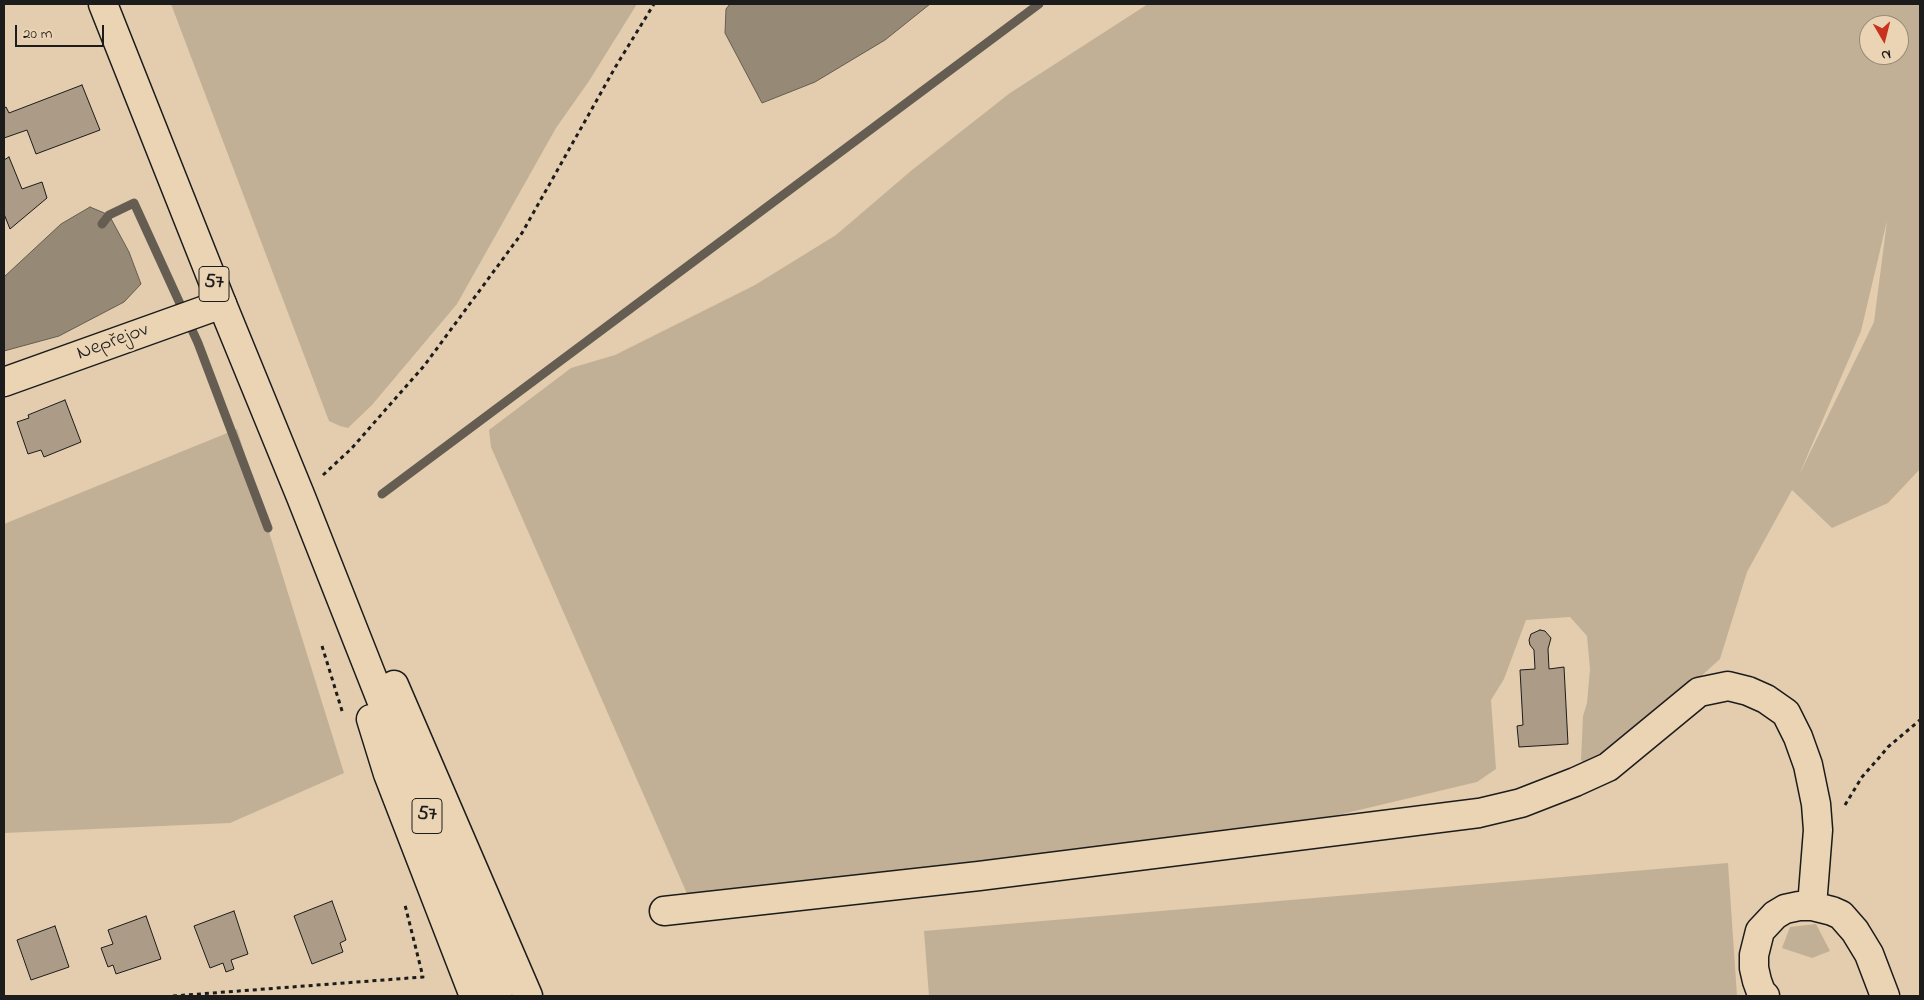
<!DOCTYPE html>
<meta charset="utf-8">
<style>
body{margin:0}
#map{position:relative;width:1924px;height:1000px;overflow:hidden;background:#e3cdae;font-family:"Indie Flower",sans-serif}
canvas{display:block}
.frame{position:absolute;inset:0;border:5px solid #1c1c1c;pointer-events:none}
.north{position:absolute;left:1859px;top:15px;width:50px;height:50px;box-sizing:border-box;background:#ebd4b4;border:1px solid #988a77;border-radius:50%;rotate:172deg;font-size:14px;font-weight:700;line-height:20px;text-align:center;color:#1c1c1c}
.north::after{content:'';display:block;margin:auto;width:18px;height:22px;background:#c8321e;clip-path:polygon(50% 0,100% 100%,50% 72%,0 100%)}
.scale{position:absolute;left:15px;top:25px;width:89px;height:22px;box-sizing:border-box;border:2px solid #1c1c1c;border-top:0;padding-left:6px;font-size:15px;line-height:18px;white-space:nowrap;color:#1c1c1c;-webkit-text-stroke:4px #ebd4b4;paint-order:stroke}
</style>
<div id="map">
<canvas width="1924" height="1000"></canvas>
<div class="frame"></div>
<div class="north">N</div>
<div class="scale">20 m</div>
</div>
<script>
const c = document.querySelector('canvas').getContext('2d');
c.lineJoin = 'round';
function paint(path, color) {
  c.fillStyle = color;
  c.fill(path, 'evenodd');
}
function poly(rows) {
  const path = new Path2D();
  for (const r of rows) {
    path.moveTo(r[0], r[1]);
    for (let i = 2; i < r.length; i += 2) path.lineTo(r[i], r[i + 1]);
  }
  return path;
}
function stroke(path, color, width, dash) {
  c.strokeStyle = color;
  c.lineWidth = width;
  c.lineCap = dash ? 'butt' : 'round';
  c.setLineDash(dash || []);
  c.stroke(path);
}
function write(font, color, halo, rows, align = 'center') {
  c.font = font + ' "Indie Flower",sans-serif';
  c.lineWidth = 4.5;
  c.setLineDash([]);
  c.textBaseline = 'middle';
  c.strokeStyle = halo;
  c.fillStyle = color;
  for (const [text, x, y, turn = 0] of rows) {
    c.save();
    c.translate(x, y);
    c.rotate((+turn || 0) * Math.PI / 180);
    c.textAlign = isNaN(turn) ? turn : align;
    if (halo) c.strokeText(text, 0, 0);
    c.fillText(text, 0, 0);
    c.restore();
  }
}
paint(poly([
 [171,4,637,4,589,81,556,128,457,304,372,405,348,428,340,426,329,421],
 [1148,4,1920,4,1920,469,1888,503,1832,528,1792,490,1747,572,1720,659,1687,689,1586,765,1581,760,1583,716,1587,703,1590,669,1587,636,1570,617,1526,620,1504,679,1491,700,1496,769,1477,782,1338,815,1273,826,1055,852,975,871,688,896,491,447,489,430,571,368,615,355,755,285,836,235,912,170,1010,93],
 [1869,25,1899,25,1899,55,1869,55],
 [1887,221,1874,322,1799,475,1861,331],
 [237,429,344,773,230,823,4,833,4,524],
 [1728,863,1737,996,929,996,924,931],
 [1816,924,1830,951,1812,958,1782,948,1790,927]
]), '#c2b096');
const water = poly([
 [730,4,930,4,885,40,815,82,762,103,725,33,726,9,730,4],
 [90,207,109,215,129,252,141,284,124,302,59,336,4,351,4,277,61,224,90,207]
]);
paint(water, '#968976');
stroke(water, '#655d52', 1);
stroke(poly([
 [102,224,109,215,134,203,198,343,268,528],
 [382,494,1039,4]
]), '#655d52', 9);
const building = poly([
 [82,85,100,130,36,154,27,130,4,138,4,108,6,107,9,113,82,85],
 [9,157,22,189,42,182,47,198,10,229,4,214,4,160,9,157],
 [65,400,81,442,44,457,41,450,28,454,17,422,29,418,28,415,65,400],
 [1540,630,1545,631,1551,638,1548,649,1549,669,1564,667,1568,744,1519,747,1517,726,1523,725,1520,670,1535,669,1534,650,1530,645,1529,640,1531,634,1540,630],
 [332,901,346,940,340,943,343,952,312,964,294,916,332,901],
 [234,911,248,954,231,960,234,969,226,972,223,963,210,968,194,926,234,911],
 [146,916,161,959,116,974,113,965,108,967,101,948,113,944,108,930,146,916],
 [55,926,69,967,31,980,17,940,55,926]
]);
paint(building, '#ac9b86');
stroke(building, '#1c1c1c', 1);
const minor = poly([
 [4,382,222,304],
 [664,911,979,876,1479,813,1521,803,1575,782,1608,767,1699,692,1728,686,1748,691,1766,699,1786,713,1798,737,1808,765,1816,804,1818,830,1812,906,1832,911,1841,915,1855,931,1869,954,1885,996],
 [1765,996,1761,992,1757,981,1754,968,1754,955,1760,931,1775,915,1785,909,1799,906,1812,906]
]);
const major = poly([
 [103,4,222,304,301,497,498,996],
 [394,685,528,996],
 [371,719,388,774,474,996]
]);
stroke(minor, '#1c1c1c', 31);
stroke(major, '#1c1c1c', 31);
stroke(poly([
 [323,475,351,449,424,366,522,233,616,66,654,4],
 [322,646,343,714],
 [1845,805,1862,777,1878,759,1888,747,1920,720],
 [173,996,423,977,405,905]
]), '#1c1c1c', 3, [4, 4]);
stroke(minor, '#ebd4b4', 28);
stroke(major, '#ebd4b4', 28);
for (const [x, y, w] of [
 [214,284,30],
 [427,816,30]
]) {
  const box = new Path2D();
  box.roundRect(x - w / 2, y - 17.5, w, 35, 4);
  c.fillStyle = '#ebd4b4';
  c.fill(box);
  stroke(box, '#1c1c1c', 1);
}
write('bold 20px', '#1c1c1c', null, [
 ["57",214,284],
 ["57",427,816]
]);
write('21px', '#1c1c1c', '#ebd4b4', [
 ["Nepřejov",113,343,-20]
]);
</script>
